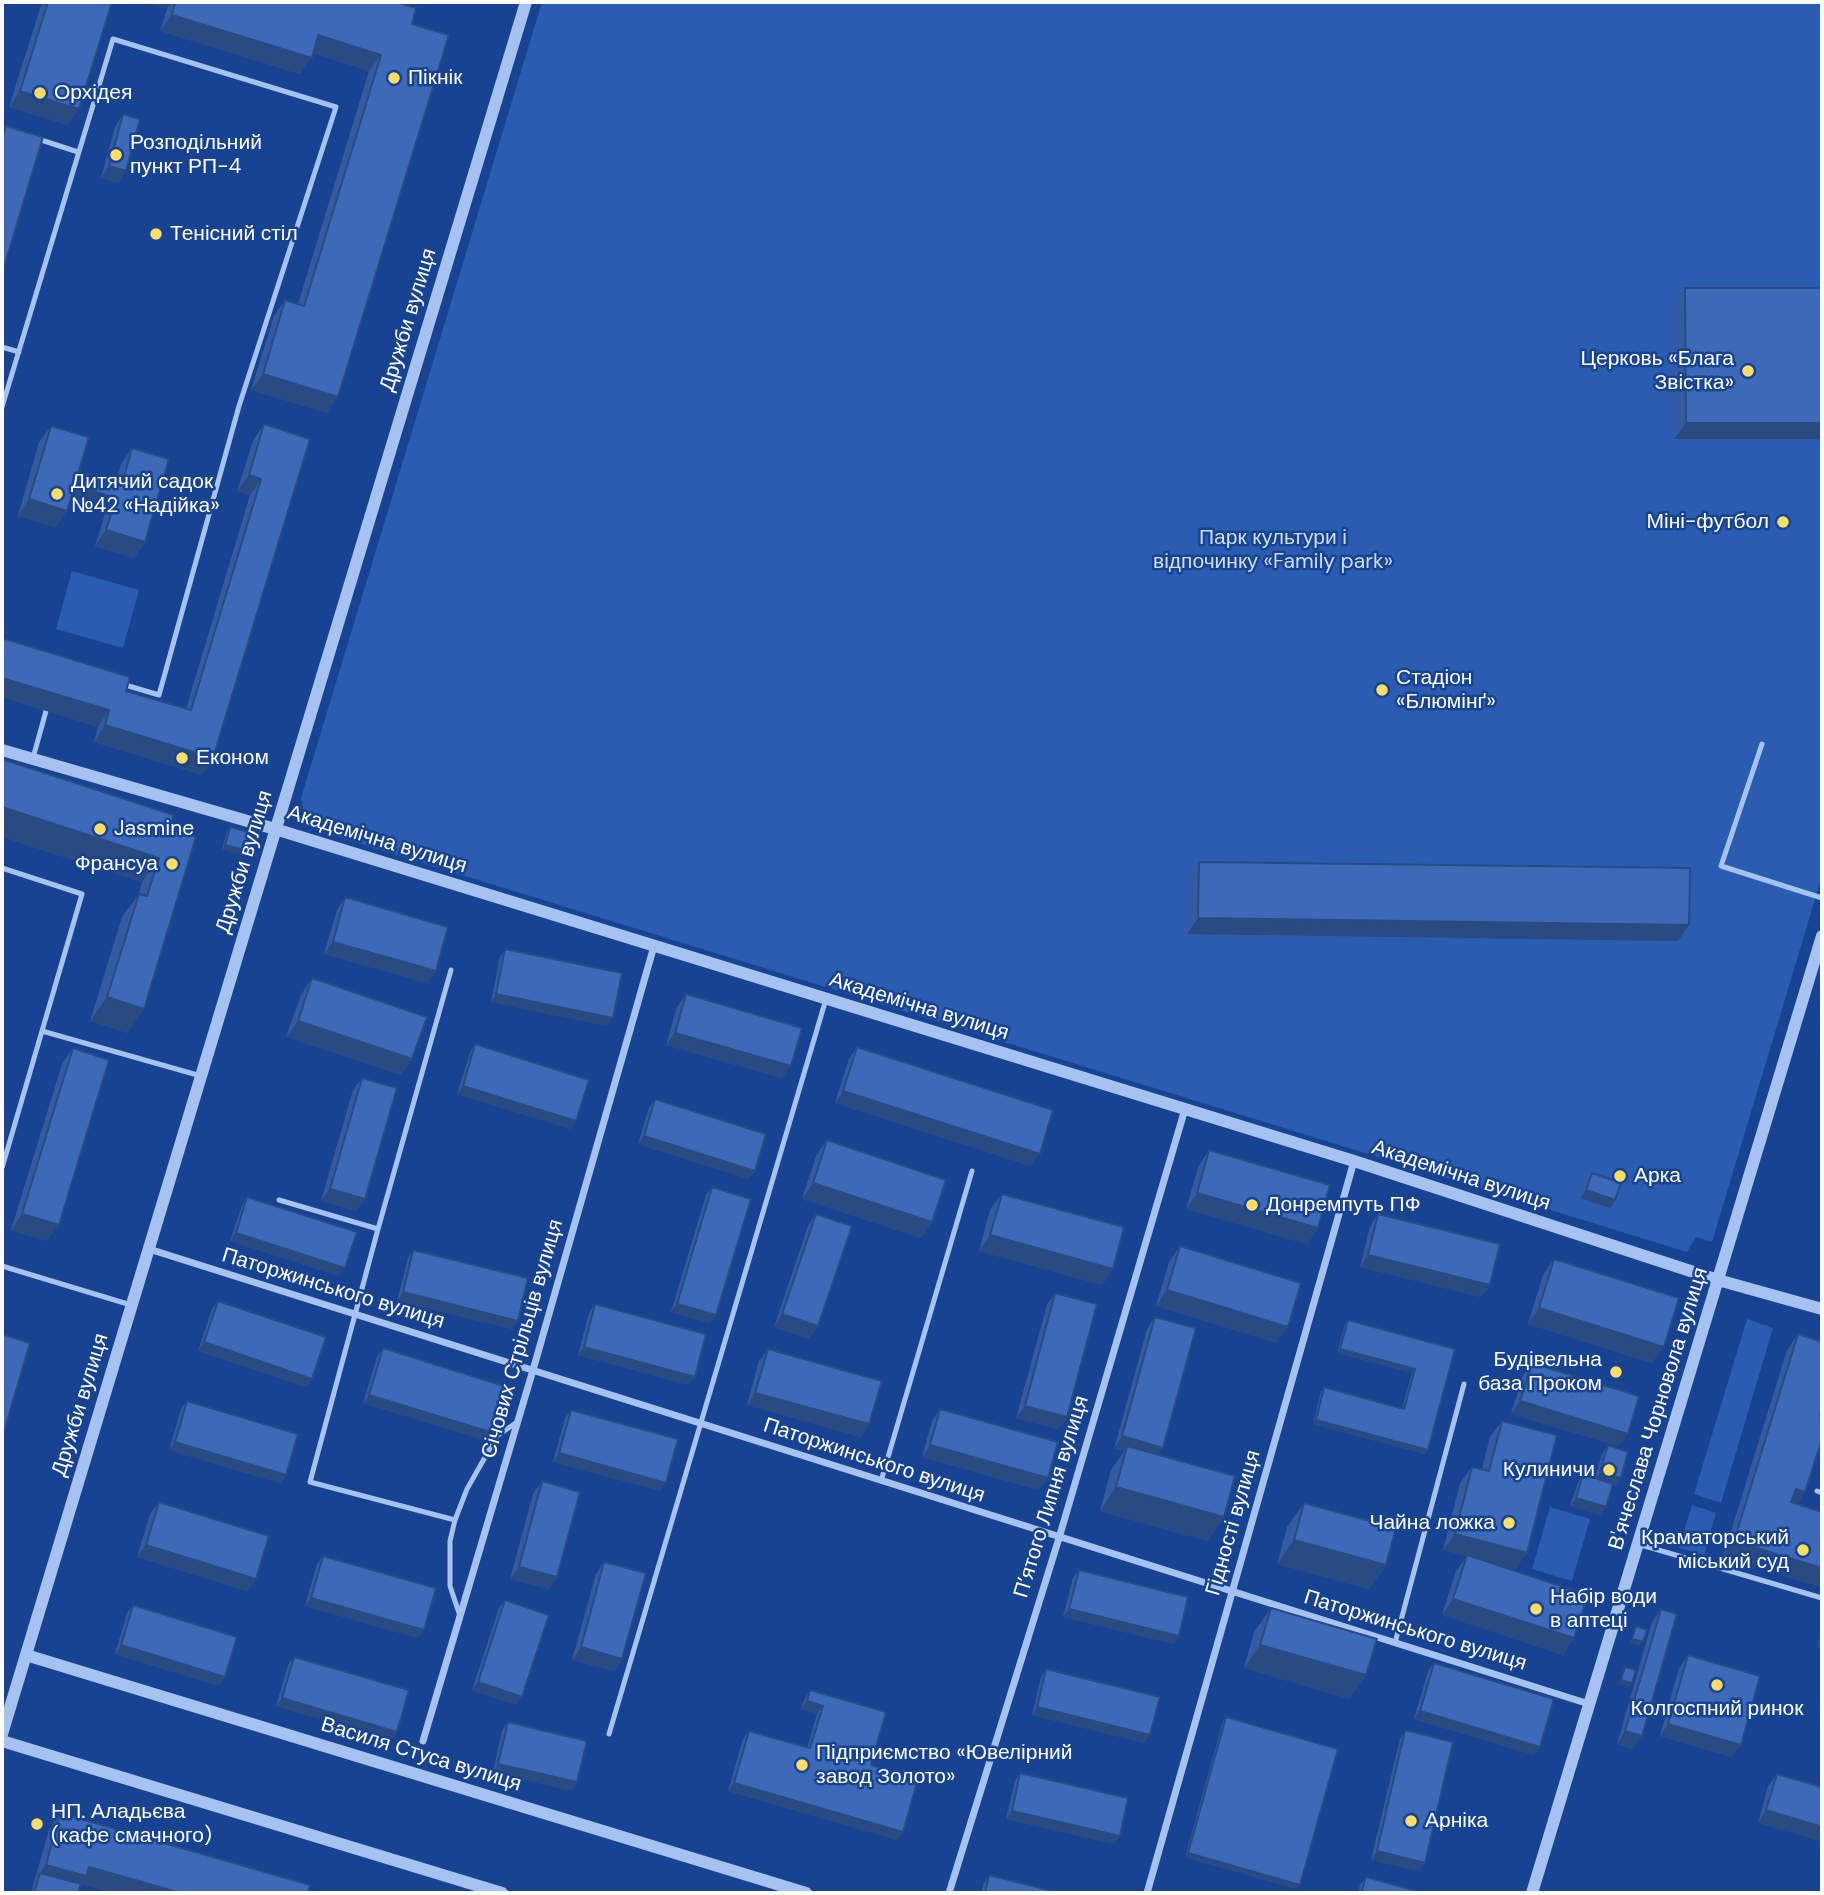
<!DOCTYPE html>
<meta charset="utf-8">
<style>
body{margin:0}
#map{position:relative;width:1824px;height:1895px;overflow:hidden;background:#174392;font-family:"DM Sans",sans-serif}
canvas{display:block}
.frame{position:absolute;inset:0;border:4px solid #fff;pointer-events:none}
</style>
<div id="map">
<canvas width="1824" height="1895"></canvas>
<div class="frame"></div>
</div>
<script>
const c = document.querySelector('canvas').getContext('2d');
c.lineJoin = 'round';
function paint(path, color) {
  c.fillStyle = color;
  c.fill(path, 'evenodd');
}
function poly(rows) {
  const path = new Path2D();
  for (const r of rows) {
    path.moveTo(r[0], r[1]);
    for (let i = 2; i < r.length; i += 2) path.lineTo(r[i], r[i + 1]);
  }
  return path;
}
function stroke(path, color, width, dash) {
  c.strokeStyle = color;
  c.lineWidth = width;
  c.lineCap = dash ? 'butt' : 'round';
  c.setLineDash(dash || []);
  c.stroke(path);
}
function write(font, color, halo, rows, align = 'center') {
  c.font = font + ' "DM Sans",sans-serif';
  c.lineWidth = 5;
  c.setLineDash([]);
  c.textBaseline = 'middle';
  c.strokeStyle = halo;
  c.fillStyle = color;
  for (const [text, x, y, turn = 0] of rows) {
    c.save();
    c.translate(x, y);
    c.rotate((+turn || 0) * Math.PI / 180);
    c.textAlign = isNaN(turn) ? turn : align;
    if (halo) c.strokeText(text, 0, 0);
    c.fillText(text, 0, 0);
    c.restore();
  }
}
paint(poly([
 [542,2,1822,2,1822,876,1712,1242,1696,1237,1687,1252,319,831,305,818,301,798],
 [72,571,139,590,123,648,56,629],
 [1747,1319,1773,1328,1721,1503,1694,1494],
 [1692,1505,1716,1513,1704,1555,1679,1548],
 [1550,1507,1590,1519,1572,1581,1532,1569]
]), '#2a5cb1');
stroke(poly([
 [38,139,78,152],
 [2,347,19,352],
 [2,407,113,39,336,107,239,406,159,695,122,684],
 [1762,744,1721,866,1822,898],
 [33,758,46,711],
 [2,868,82,894,2,1168],
 [42,1031,201,1076],
 [279,1200,378,1229,310,1482,455,1520,467,1489,497,1436,517,1422],
 [378,1229,451,970],
 [2,1266,131,1305],
 [881,1481,972,1171],
 [1817,1491,1822,1493],
 [455,1520,450,1541,450,1586,460,1616],
 [1638,1544,1822,1598],
 [1395,1643,1464,1384],
 [609,1734,826,999]
]), '#a6c2f0', 5);
stroke(poly([
 [149,1249,1589,1704],
 [423,1741,533,1370,654,946],
 [949,1893,1059,1538,1185,1109],
 [1147,1893,1354,1161]
]), '#a6c2f0', 7);
stroke(poly([
 [2,750,275,829,1354,1161,1718,1280,1822,1309],
 [26,1655,806,1893],
 [2,1734,526,2],
 [2,1741,502,1893],
 [1532,1893,1822,936]
]), '#a6c2f0', 12);
paint(poly([
 [42,2,112,2,68,125,9,107],
 [145,2,396,2,412,24,327,413,251,390,274,316,285,300,298,304,369,71,313,53,300,74,160,31,167,9],
 [123,114,118,183,101,178,115,127],
 [1685,288,1822,288,1674,439,1674,304],
 [264,424,310,439,202,775,94,742,98,727,2,697,2,638,126,691,186,709,250,495,237,491,253,441],
 [51,426,79,471,116,482,121,464,132,448,145,542,134,558,95,546,105,514,70,503,56,527,18,516,39,442],
 [2,759,170,829,128,1033,90,1021,122,917,139,894,142,882,2,837],
 [230,827,241,855,222,849,227,831],
 [1199,862,1689,925,1678,941,1187,934,1188,878],
 [345,897,427,983,324,954,337,910],
 [505,949,607,1026,491,1002,500,957],
 [312,978,401,1075,286,1037,301,995],
 [686,994,782,1078,666,1045,677,1007],
 [475,1044,576,1121,571,1129,457,1094,470,1053],
 [857,1047,1031,1166,835,1103,849,1059],
 [73,1048,47,1241,11,1230,62,1064],
 [362,1078,365,1199,356,1211,321,1201,353,1090],
 [655,1099,749,1179,638,1144,649,1108],
 [827,1140,932,1222,921,1238,802,1199,816,1156],
 [1209,1150,1318,1228,1307,1244,1186,1209,1198,1167],
 [1592,1173,1615,1200,1610,1208,1580,1198,1586,1181],
 [712,1187,710,1323,671,1312,706,1195],
 [1002,1194,1113,1269,1102,1285,979,1251,990,1210],
 [247,1197,339,1276,230,1241,242,1205],
 [816,1214,818,1326,809,1339,774,1327,808,1226],
 [1378,1214,1490,1285,1481,1297,1360,1267,1370,1226],
 [1180,1246,1277,1343,1156,1306,1169,1262],
 [413,1250,512,1329,397,1301,408,1258],
 [1554,1259,1652,1363,1528,1324,1543,1275],
 [1055,1293,1067,1417,1058,1429,1016,1418,1047,1305],
 [218,1301,312,1379,306,1387,198,1351,212,1309],
 [595,1304,689,1385,578,1355,589,1313],
 [1155,1317,1158,1455,1224,1517,1207,1541,1100,1511,1111,1470,1124,1451,1114,1449,1147,1329],
 [1348,1320,1455,1349,1428,1450,1425,1454,1313,1424,1321,1391,1324,1387,1402,1408,1412,1373,1337,1353,1345,1324],
 [1798,1334,1821,1411,1805,1492,1797,1504,1723,1557,1787,1350],
 [383,1348,490,1432,484,1440,363,1403,377,1357],
 [768,1349,869,1424,861,1437,747,1405,759,1361],
 [1532,1363,1619,1446,1511,1414,1523,1375],
 [187,1401,286,1475,280,1483,169,1450,181,1409],
 [940,1409,1039,1490,922,1457,932,1421],
 [571,1410,661,1491,553,1462,565,1418],
 [1502,1421,1516,1569,1483,1560,1574,1638,1563,1655,1442,1615,1456,1571,1467,1556,1443,1550,1460,1483,1472,1467,1482,1469,1490,1437],
 [1608,1445,1621,1478,1615,1486,1613,1485,1600,1515,1570,1506,1578,1483,1583,1474,1595,1478,1602,1454],
 [542,1481,557,1577,549,1589,510,1579,533,1494],
 [159,1502,256,1579,247,1591,137,1557,150,1514],
 [1304,1503,1386,1565,1369,1589,1277,1564,1287,1527],
 [323,1556,424,1630,418,1638,305,1606,317,1564],
 [604,1562,614,1671,572,1660,596,1574],
 [1079,1570,1174,1644,1063,1617,1073,1578],
 [505,1600,516,1705,472,1690,499,1608],
 [133,1605,225,1677,219,1686,115,1654,127,1613],
 [1271,1608,1350,1699,1244,1668,1254,1632],
 [1661,1609,1633,1749,1617,1744,1652,1622],
 [1822,1628,1822,1649,1817,1647],
 [1688,1655,1732,1757,1660,1736,1679,1668],
 [294,1657,397,1732,392,1740,276,1706,288,1665],
 [1434,1663,1534,1755,1414,1719,1428,1671],
 [1046,1669,1145,1743,1032,1715,1041,1677],
 [810,1690,871,1765,903,1832,897,1840,728,1791,743,1739,749,1731,807,1748,817,1714,801,1709,805,1698],
 [1226,1717,1297,1889,1185,1857,1223,1721],
 [508,1722,572,1791,493,1772,502,1731],
 [1405,1730,1419,1871,1371,1860,1400,1739],
 [1020,1773,1114,1844,1006,1819,1015,1781],
 [1777,1774,1822,1787,1758,1823,1768,1786],
 [60,1813,308,1893,114,1893,81,1884,78,1893,31,1893,49,1830],
 [989,1875,1060,1893,981,1893,984,1883],
 [1366,1877,1424,1893,1358,1893,1360,1885]
]), '#345b9f');
paint(poly([
 [145,2,172,2,167,9],
 [172,15,312,58,300,74,160,31],
 [318,35,381,55,369,71,307,51],
 [20,91,79,109,68,125,9,107],
 [109,166,126,171,118,183,101,178],
 [263,374,338,397,327,413,251,390],
 [1686,423,1822,423,1822,439,1674,439],
 [249,475,261,479,250,495,237,491],
 [75,486,116,498,105,514,64,502],
 [29,499,67,511,56,527,18,516],
 [106,530,145,542,134,558,95,546],
 [2,678,109,710,98,727,2,697],
 [105,725,213,758,202,775,94,742],
 [2,807,159,858,142,882,2,837],
 [225,845,244,850,241,855,222,849],
 [1198,918,1689,925,1678,941,1187,934],
 [333,942,436,971,427,983,324,954],
 [496,994,613,1018,607,1026,491,1002],
 [107,997,144,1009,128,1033,90,1021],
 [298,1021,412,1059,401,1075,286,1037],
 [675,1033,791,1066,782,1078,666,1045],
 [463,1086,576,1121,571,1129,457,1094],
 [843,1091,1040,1154,1031,1166,835,1103],
 [644,1136,755,1171,749,1179,638,1144],
 [813,1183,932,1222,921,1238,802,1199],
 [330,1189,365,1199,356,1211,321,1201],
 [1586,1190,1615,1200,1610,1208,1580,1198],
 [1197,1193,1318,1228,1307,1244,1186,1209],
 [22,1214,59,1225,47,1241,11,1230],
 [236,1233,345,1268,339,1276,230,1241],
 [990,1235,1113,1269,1102,1285,979,1251],
 [1368,1255,1490,1285,1481,1297,1360,1267],
 [1167,1290,1288,1327,1277,1343,1156,1306],
 [403,1292,518,1321,512,1329,397,1301],
 [677,1304,716,1315,710,1323,671,1312],
 [1539,1308,1664,1347,1652,1363,1528,1324],
 [782,1314,818,1326,809,1339,774,1327],
 [204,1342,312,1379,306,1387,198,1351],
 [584,1347,695,1377,689,1385,578,1355],
 [1340,1349,1415,1369,1412,1373,1337,1353],
 [755,1393,869,1424,861,1437,747,1405],
 [369,1395,490,1432,484,1440,363,1403],
 [1520,1401,1628,1434,1619,1446,1511,1414],
 [1025,1406,1067,1417,1058,1429,1016,1418],
 [1316,1420,1428,1450,1425,1454,1313,1424],
 [1122,1436,1163,1448,1155,1460,1127,1446,1124,1451,1114,1449],
 [175,1442,286,1475,280,1483,169,1450],
 [930,1445,1048,1478,1039,1490,922,1457],
 [559,1453,666,1483,661,1491,553,1462],
 [1600,1472,1621,1478,1615,1486,1595,1480],
 [1116,1487,1224,1517,1207,1541,1100,1511],
 [1796,1489,1805,1492,1794,1508,1784,1505],
 [1576,1498,1606,1507,1600,1515,1570,1506],
 [1455,1534,1527,1553,1516,1569,1443,1550],
 [1294,1540,1386,1565,1369,1589,1277,1564],
 [1734,1541,1822,1568,1822,1588,1723,1557],
 [146,1545,256,1579,247,1591,137,1557],
 [519,1567,557,1577,549,1589,510,1579],
 [311,1598,424,1630,418,1638,305,1606],
 [1453,1599,1574,1638,1563,1655,1442,1615],
 [1069,1609,1179,1636,1174,1644,1063,1617],
 [1632,1639,1643,1642,1641,1646,1629,1643],
 [1822,1639,1822,1649,1817,1647],
 [121,1645,225,1677,219,1686,115,1654],
 [1260,1645,1366,1675,1350,1699,1244,1668],
 [581,1647,622,1659,614,1671,572,1660],
 [1621,1680,1632,1683,1629,1687,1618,1684],
 [478,1682,522,1697,516,1705,472,1690],
 [282,1698,397,1732,392,1740,276,1706],
 [807,1701,823,1706,817,1714,801,1709],
 [1037,1707,1150,1735,1145,1743,1032,1715],
 [1420,1711,1540,1747,1534,1755,1414,1719],
 [1668,1724,1741,1745,1732,1757,1660,1736],
 [1625,1731,1642,1736,1633,1749,1617,1744],
 [498,1764,577,1782,572,1791,493,1772],
 [734,1783,903,1832,897,1840,728,1791],
 [1766,1810,1822,1827,1822,1842,1758,1823],
 [1012,1811,1120,1836,1114,1844,1006,1819],
 [1377,1851,1425,1863,1419,1871,1371,1860],
 [1188,1853,1300,1885,1297,1889,1185,1857],
 [46,1865,89,1867,181,1893,114,1893,40,1873]
]), '#2a4a82');
const building = poly([
 [48,2,112,2,79,109,20,91,48,2],
 [175,2,396,2,416,8,412,24,449,35,338,397,263,374,285,300,304,306,381,55,318,35,312,58,172,15,175,2],
 [123,114,140,119,126,171,109,166,123,114],
 [6,126,43,137,2,274,2,140,6,126],
 [1685,288,1822,288,1822,423,1686,423,1685,288],
 [264,424,310,439,213,758,105,725,109,710,2,678,2,638,130,677,126,691,191,710,261,479,249,475,264,424],
 [51,426,89,437,79,471,122,484,132,448,169,459,145,542,106,530,116,498,75,486,67,511,29,499,51,426],
 [2,759,174,815,170,829,196,837,144,1009,107,997,139,894,147,896,159,858,2,807,2,759],
 [230,827,249,832,244,850,225,845,230,827],
 [1199,862,1690,868,1689,925,1198,918,1199,862],
 [345,897,448,927,436,971,333,942,345,897],
 [505,949,622,973,613,1018,496,994,505,949],
 [312,978,427,1017,412,1059,298,1021,312,978],
 [686,994,802,1028,791,1066,675,1033,686,994],
 [475,1044,589,1080,576,1121,463,1086,475,1044],
 [857,1047,1053,1110,1040,1154,843,1091,857,1047],
 [73,1048,109,1060,59,1225,22,1214,73,1048],
 [362,1078,397,1088,365,1199,330,1189,362,1078],
 [655,1099,766,1134,755,1171,644,1136,655,1099],
 [827,1140,946,1180,932,1222,813,1183,827,1140],
 [1209,1150,1330,1185,1318,1228,1197,1193,1209,1150],
 [1592,1173,1621,1183,1615,1200,1586,1190,1592,1173],
 [712,1187,751,1199,716,1315,677,1304,712,1187],
 [1002,1194,1124,1227,1113,1269,990,1235,1002,1194],
 [247,1197,357,1232,345,1268,236,1233,247,1197],
 [816,1214,852,1226,818,1326,782,1314,816,1214],
 [1378,1214,1500,1244,1490,1285,1368,1255,1378,1214],
 [1180,1246,1301,1283,1288,1327,1167,1290,1180,1246],
 [413,1250,528,1278,518,1321,403,1292,413,1250],
 [1554,1259,1679,1298,1664,1347,1539,1308,1554,1259],
 [1055,1293,1097,1304,1067,1417,1025,1406,1055,1293],
 [218,1301,326,1337,312,1379,204,1342,218,1301],
 [595,1304,706,1334,695,1377,584,1347,595,1304],
 [1155,1317,1196,1328,1163,1448,1122,1436,1155,1317],
 [1348,1320,1455,1349,1428,1450,1316,1420,1324,1387,1404,1409,1415,1369,1340,1349,1348,1320],
 [2,1334,30,1343,2,1438,2,1334],
 [1798,1334,1822,1342,1822,1408,1820,1416,1822,1417,1822,1439,1805,1492,1796,1489,1791,1502,1822,1512,1822,1568,1734,1541,1798,1334],
 [383,1348,504,1386,490,1432,369,1395,383,1348],
 [768,1349,882,1381,869,1424,755,1393,768,1349],
 [1532,1363,1639,1396,1628,1434,1520,1401,1532,1363],
 [187,1401,298,1434,286,1475,175,1442,187,1401],
 [940,1409,1058,1442,1048,1478,930,1445,940,1409],
 [571,1410,678,1439,666,1483,559,1453,571,1410],
 [1502,1421,1557,1435,1527,1553,1455,1534,1472,1467,1489,1471,1502,1421],
 [1608,1445,1628,1452,1621,1478,1600,1472,1608,1445],
 [1127,1446,1235,1476,1224,1517,1116,1487,1127,1446],
 [1583,1474,1613,1484,1606,1507,1576,1498,1583,1474],
 [542,1481,580,1492,557,1577,519,1567,542,1481],
 [159,1502,269,1536,256,1579,146,1545,159,1502],
 [1304,1503,1396,1528,1386,1565,1294,1540,1304,1503],
 [1467,1555,1588,1595,1574,1638,1453,1599,1467,1555],
 [323,1556,436,1588,424,1630,311,1598,323,1556],
 [604,1562,646,1573,622,1659,581,1647,604,1562],
 [1079,1570,1188,1597,1179,1636,1069,1609,1079,1570],
 [505,1600,549,1615,522,1697,478,1682,505,1600],
 [133,1605,237,1637,225,1677,121,1645,133,1605],
 [1271,1608,1377,1639,1366,1675,1260,1645,1271,1608],
 [1661,1609,1677,1614,1642,1736,1625,1731,1661,1609],
 [1636,1626,1647,1630,1643,1642,1632,1639,1636,1626],
 [1688,1655,1760,1676,1741,1745,1668,1724,1688,1655],
 [294,1657,409,1690,397,1732,282,1698,294,1657],
 [1434,1663,1554,1699,1540,1747,1420,1711,1434,1663],
 [1625,1667,1636,1670,1632,1683,1621,1680,1625,1667],
 [1046,1669,1160,1697,1150,1735,1037,1707,1046,1669],
 [810,1690,886,1712,871,1765,918,1779,903,1832,734,1783,749,1731,810,1748,823,1706,807,1701,810,1690],
 [1226,1717,1338,1749,1300,1885,1188,1853,1226,1717],
 [508,1722,587,1741,577,1782,498,1764,508,1722],
 [1405,1730,1453,1742,1425,1863,1377,1851,1405,1730],
 [1020,1773,1128,1798,1120,1836,1012,1811,1020,1773],
 [1777,1774,1822,1787,1822,1827,1766,1810,1777,1774],
 [60,1813,310,1885,308,1893,181,1893,89,1867,86,1876,46,1865,60,1813],
 [40,1873,81,1884,78,1893,34,1893,40,1873],
 [989,1875,1060,1893,985,1893,989,1875],
 [1366,1877,1424,1893,1361,1893,1366,1877]
]);
paint(building, '#3c6ab9');
stroke(building, '#2a4a82', 2);
for (const [x, y, r, color] of [
 [394,78,7,"#ffde65"],
 [40,93,7,"#ffde65"],
 [116,155,7,"#ffde65"],
 [156,234,7,"#ffde65"],
 [1748,371,7,"#ffde65"],
 [57,494,7,"#ffde65"],
 [1783,522,7,"#ffde65"],
 [1382,690,7,"#ffde65"],
 [182,758,7,"#ffde65"],
 [100,829,7,"#ffde65"],
 [172,864,7,"#ffde65"],
 [1620,1176,7,"#ffde65"],
 [1252,1205,7,"#ffde65"],
 [1616,1372,7,"#ffde65"],
 [1609,1470,7,"#ffde65"],
 [1509,1523,7,"#ffde65"],
 [1803,1550,7,"#ffde65"],
 [1536,1609,7,"#ffde65"],
 [1717,1685,7,"#ffde65"],
 [802,1765,7,"#ffde65"],
 [1411,1821,7,"#ffde65"],
 [37,1824,7,"#ffde65"]
]) {
  const dot = new Path2D();
  dot.arc(x, y, r, 0, 2 * Math.PI);
  c.fillStyle = color;
  c.fill(dot);
  stroke(dot, '#174392', 2.5);
}
write('21px', '#fff', '#174392', [
 ["Пікнік",408,78],
 ["Орхідея",54,93],
 ["Розподільний",130,143],
 ["пункт РП-4",130,167],
 ["Тенісний стіл",170,234],
 ["Церковь «Блага",1734,359,"right"],
 ["Звістка»",1734,383,"right"],
 ["Дитячий садок",71,482],
 ["№42 «Надійка»",71,506],
 ["Міні-футбол",1769,522,"right"],
 ["Стадіон",1396,678],
 ["«Блюмінґ»",1396,702],
 ["Економ",196,758],
 ["Jasmine",114,829],
 ["Франсуа",158,864,"right"],
 ["Арка",1634,1176],
 ["Донремпуть ПФ",1266,1205],
 ["Будівельна",1602,1360,"right"],
 ["база Проком",1602,1384,"right"],
 ["Кулиничи",1595,1470,"right"],
 ["Чайна ложка",1495,1523,"right"],
 ["Краматорський",1789,1538,"right"],
 ["міський суд",1789,1562,"right"],
 ["Набір води",1550,1597],
 ["в аптеці",1550,1621],
 ["Колгоспний ринок",1717,1709,"center"],
 ["Підприємство «Ювелірний",816,1753],
 ["завод Золото»",816,1777],
 ["НП. Аладьєва",51,1812],
 ["(кафе смачного)",51,1836],
 ["Арніка",1425,1821]
], 'left');
write('21px', '#fff', '#174392', [
 ["Дружби вулиця",409,320,-73],
 ["Академічна вулиця",377,840,17],
 ["Дружби вулиця",245,862,-73],
 ["Академічна вулиця",919,1007,17],
 ["Академічна вулиця",1461,1176,18],
 ["Паторжинського вулиця",333,1289,17],
 ["Січових Стрільців вулиця",523,1339,-74],
 ["Дружби вулиця",81,1405,-73],
 ["В'ячеслава Чорновола вулиця",1659,1409,-73],
 ["Паторжинського вулиця",874,1461,18],
 ["П’ятого Липня вулиця",1052,1497,-73],
 ["Гідності вулиця",1234,1523,-74],
 ["Паторжинського вулиця",1415,1631,17],
 ["Василя Стуса вулиця",421,1755,17]
]);
write('21px', '#cddefb', '#174392', [
 ["Парк культури і",1273,538],
 ["відпочинку «Family park»",1273,562]
]);
</script>
